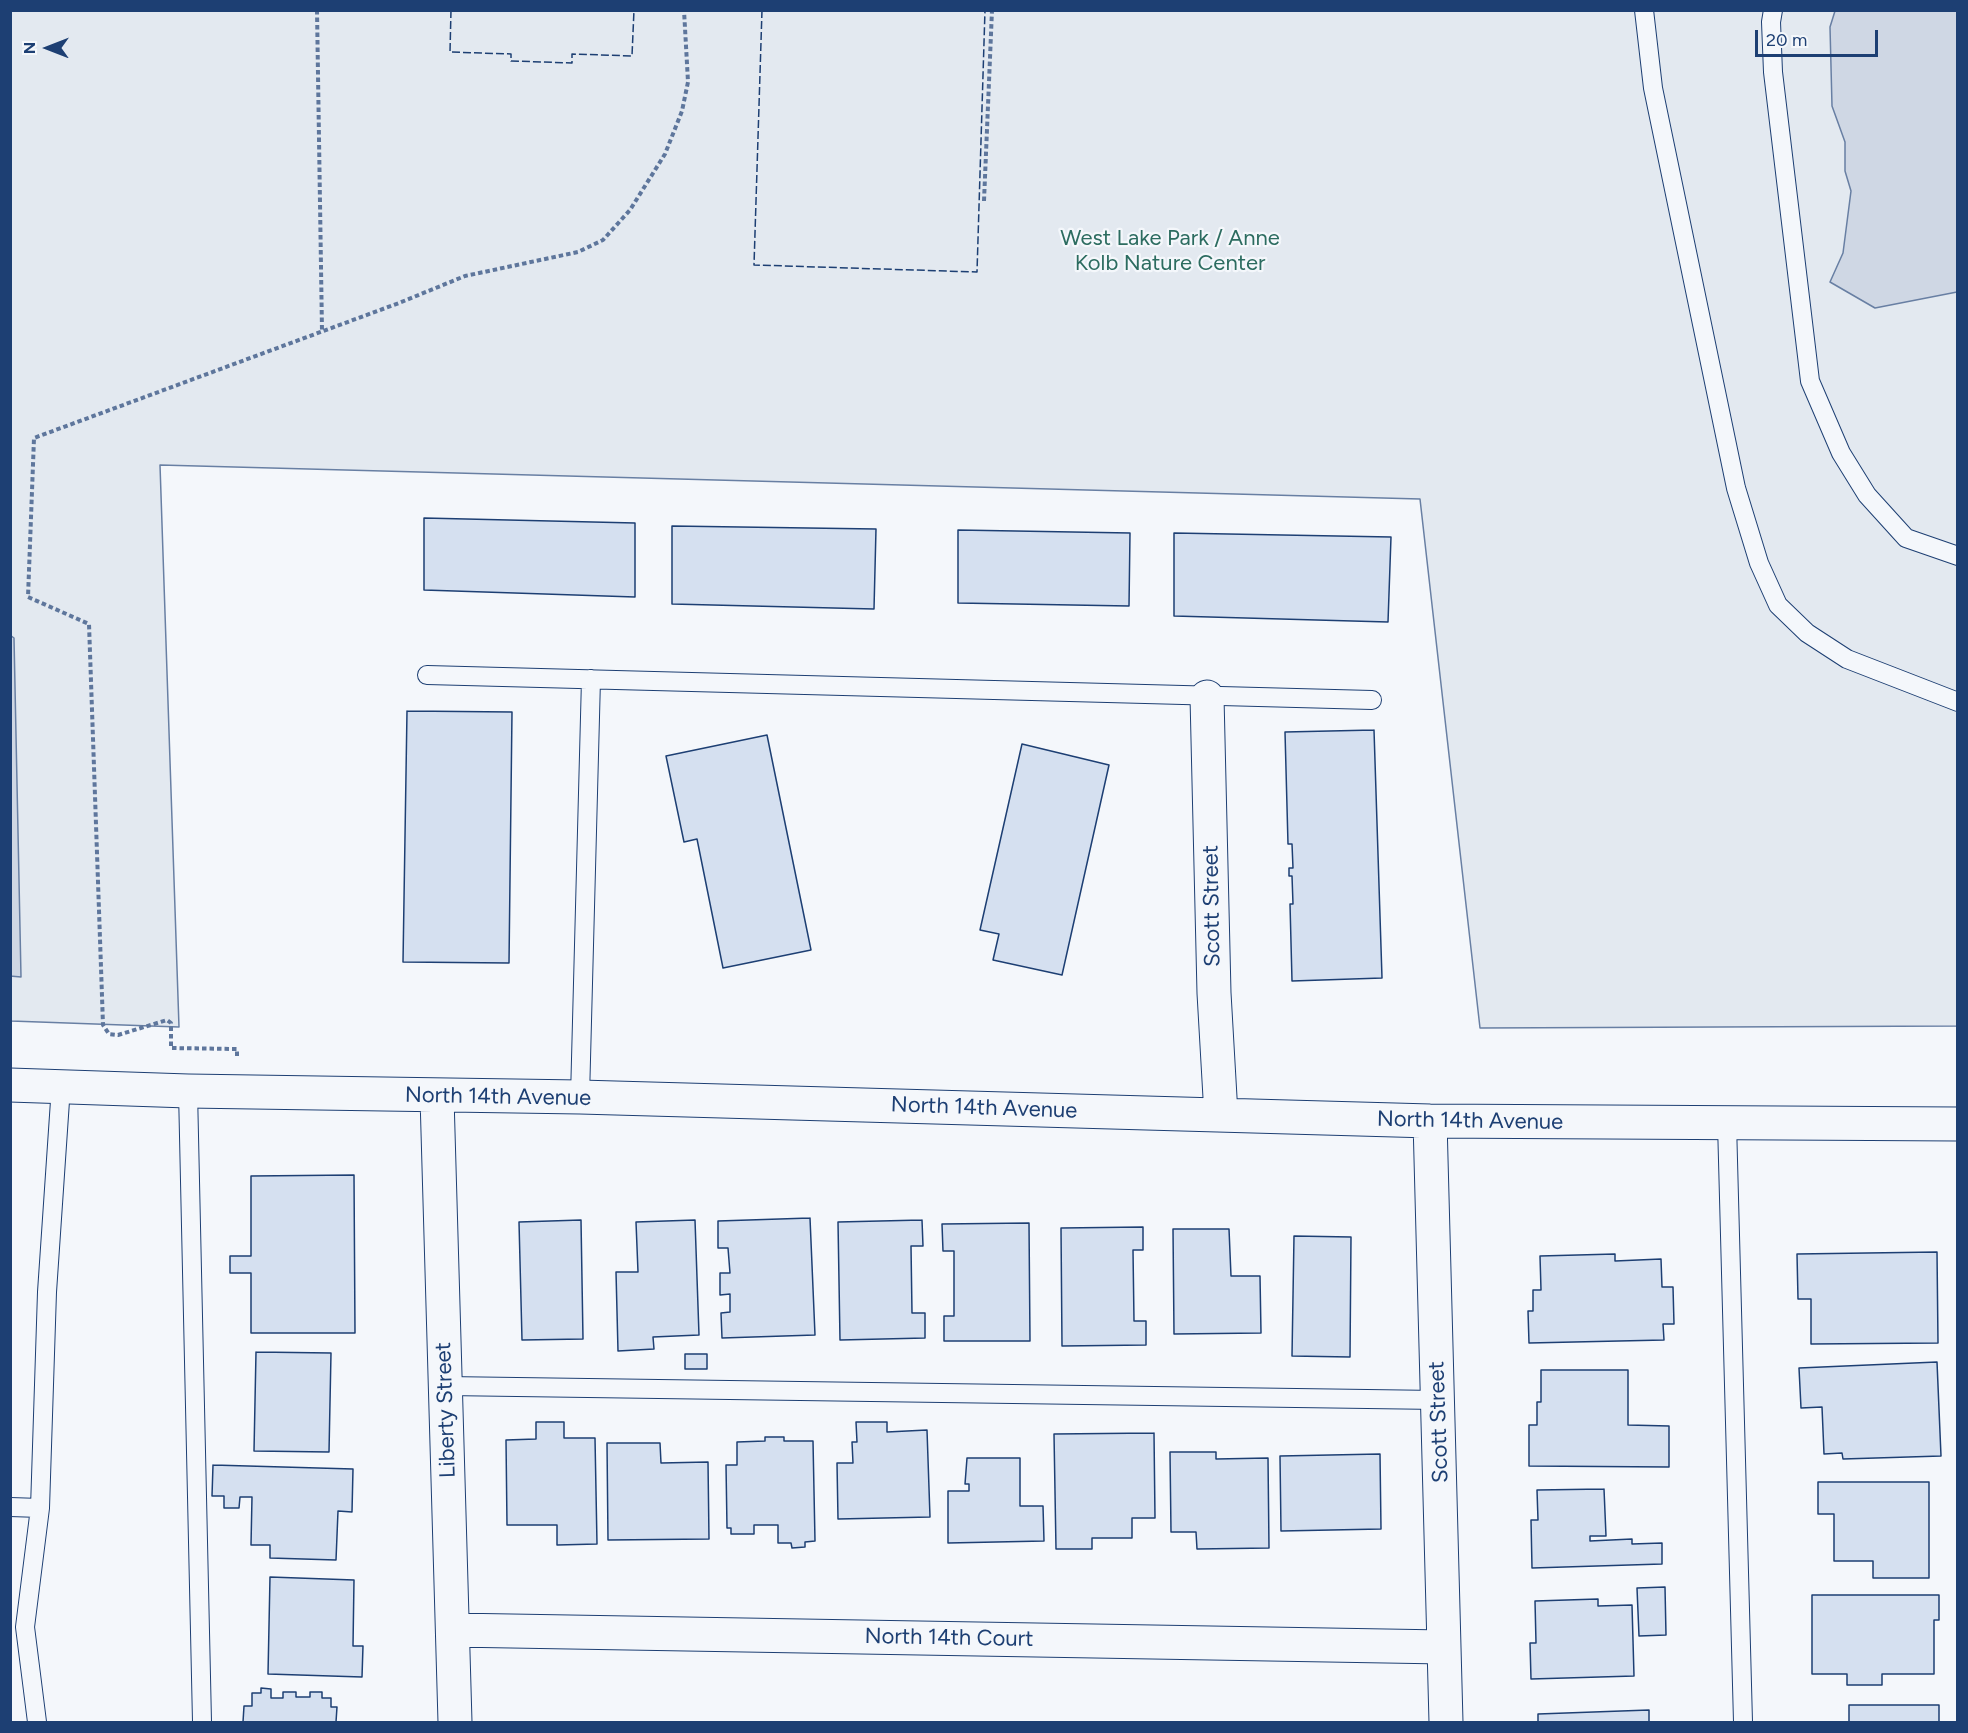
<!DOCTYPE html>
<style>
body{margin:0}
#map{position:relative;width:1968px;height:1733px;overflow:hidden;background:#f4f7fb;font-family:Figtree,sans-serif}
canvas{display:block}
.frame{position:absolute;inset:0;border:12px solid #1d3f73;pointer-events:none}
.north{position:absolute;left:18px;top:18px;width:60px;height:60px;-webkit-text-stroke:4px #f4f7fb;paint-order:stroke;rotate:270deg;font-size:16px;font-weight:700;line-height:24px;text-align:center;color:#1d3f73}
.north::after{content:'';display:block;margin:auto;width:21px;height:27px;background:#1d3f73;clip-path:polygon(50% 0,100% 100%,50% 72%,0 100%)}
.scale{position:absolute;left:1755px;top:30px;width:123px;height:27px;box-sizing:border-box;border:3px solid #1d3f73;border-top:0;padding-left:8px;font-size:18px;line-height:21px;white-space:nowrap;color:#1d3f73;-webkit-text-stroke:4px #f4f7fb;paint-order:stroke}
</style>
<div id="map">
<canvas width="1968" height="1733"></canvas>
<div class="frame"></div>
<div class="north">N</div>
<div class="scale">20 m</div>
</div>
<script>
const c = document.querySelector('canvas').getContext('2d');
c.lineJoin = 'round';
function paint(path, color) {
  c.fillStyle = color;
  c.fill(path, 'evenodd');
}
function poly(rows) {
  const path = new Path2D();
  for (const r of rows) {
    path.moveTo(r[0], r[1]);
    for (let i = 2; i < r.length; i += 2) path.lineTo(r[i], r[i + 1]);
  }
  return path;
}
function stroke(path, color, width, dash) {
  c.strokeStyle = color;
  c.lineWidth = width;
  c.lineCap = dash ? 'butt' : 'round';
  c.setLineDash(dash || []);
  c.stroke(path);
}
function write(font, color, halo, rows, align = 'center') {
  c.font = font + ' Figtree,sans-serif';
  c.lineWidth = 4.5;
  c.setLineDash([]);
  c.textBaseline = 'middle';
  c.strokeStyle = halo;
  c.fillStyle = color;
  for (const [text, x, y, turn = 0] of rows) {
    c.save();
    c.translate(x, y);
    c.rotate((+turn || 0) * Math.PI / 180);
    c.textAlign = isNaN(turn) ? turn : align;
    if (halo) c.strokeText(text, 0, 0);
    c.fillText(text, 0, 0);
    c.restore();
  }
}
const green = poly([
 [11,11,1957,11,1957,1026,1480,1028,1420,499,160,465,179,1027,11,1021,11,11]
]);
paint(green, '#e3e9f0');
stroke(green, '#687fa3', 1.5);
const water = poly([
 [1835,11,1957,11,1957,292,1875,308,1830,282,1843,253,1851,191,1845,171,1845,142,1832,106,1830,27,1835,11],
 [10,635,14,638,21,977,10,976,10,635]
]);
paint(water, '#cfd7e4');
stroke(water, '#687fa3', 1.5);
const building = poly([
 [424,518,635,523,635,597,424,590,424,518],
 [672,526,876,529,874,609,672,604,672,526],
 [958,530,1130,533,1129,606,958,603,958,530],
 [1174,533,1391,537,1388,622,1174,616,1174,533],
 [407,711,512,712,509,963,403,962,407,711],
 [1374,730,1382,978,1292,981,1290,904,1293,904,1292,876,1289,876,1289,868,1293,868,1292,844,1288,844,1285,732,1374,730],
 [767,735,811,950,723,968,697,839,684,842,666,756,767,735],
 [1022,744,1109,765,1062,975,993,960,999,934,980,930,1022,744],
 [354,1175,355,1333,251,1333,251,1273,230,1273,230,1256,251,1256,251,1176,354,1175],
 [810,1218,815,1335,722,1338,721,1313,730,1312,730,1294,720,1295,720,1273,730,1273,728,1248,718,1248,718,1221,810,1218],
 [581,1220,583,1339,522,1340,519,1222,581,1220],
 [695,1220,699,1335,653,1337,654,1349,618,1351,616,1272,638,1272,636,1222,695,1220],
 [922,1220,923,1246,911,1246,912,1313,925,1313,925,1338,840,1340,838,1222,922,1220],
 [1029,1223,1030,1341,944,1341,944,1316,954,1316,954,1251,943,1251,942,1224,1029,1223],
 [1143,1227,1143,1250,1133,1250,1134,1321,1146,1321,1146,1345,1062,1346,1061,1228,1143,1227],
 [1173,1229,1229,1229,1231,1276,1260,1276,1261,1333,1174,1334,1173,1229],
 [1294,1236,1351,1237,1350,1357,1292,1356,1294,1236],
 [1937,1252,1938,1343,1811,1344,1811,1299,1798,1299,1797,1254,1937,1252],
 [1615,1254,1615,1261,1661,1259,1662,1287,1673,1287,1674,1324,1663,1324,1664,1340,1529,1343,1528,1311,1533,1311,1533,1290,1541,1290,1540,1256,1615,1254],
 [256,1352,331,1353,329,1452,254,1451,256,1352],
 [685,1354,707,1354,707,1369,685,1369,685,1354],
 [1937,1362,1941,1456,1843,1459,1842,1453,1824,1454,1822,1407,1801,1408,1799,1368,1937,1362],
 [1541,1370,1628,1370,1628,1425,1669,1426,1669,1467,1529,1466,1529,1425,1537,1425,1537,1402,1541,1402,1541,1370],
 [536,1422,564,1422,564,1438,595,1438,597,1544,557,1545,557,1525,507,1525,506,1440,536,1439,536,1422],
 [856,1422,887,1422,887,1432,927,1430,930,1517,838,1519,837,1463,853,1463,852,1442,857,1442,856,1422],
 [1154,1433,1155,1518,1132,1518,1132,1538,1092,1538,1092,1549,1056,1549,1054,1434,1154,1433],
 [765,1437,784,1437,784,1441,813,1441,815,1541,805,1542,805,1547,792,1548,791,1543,778,1543,778,1525,754,1525,754,1534,731,1534,731,1528,727,1528,726,1465,737,1465,737,1442,765,1441,765,1437],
 [607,1443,660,1443,661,1463,708,1462,709,1539,608,1540,607,1443],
 [1170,1452,1216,1452,1216,1459,1268,1458,1269,1548,1197,1549,1196,1532,1171,1532,1170,1452],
 [1380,1454,1381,1529,1281,1531,1280,1456,1380,1454],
 [967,1458,1020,1458,1020,1506,1043,1506,1044,1541,948,1543,948,1491,969,1491,969,1484,965,1484,967,1458],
 [213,1465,353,1469,352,1512,338,1511,336,1560,270,1558,270,1545,251,1545,252,1497,240,1497,239,1508,224,1508,224,1496,212,1496,213,1465],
 [1818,1482,1929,1482,1929,1578,1873,1578,1873,1561,1834,1561,1834,1514,1818,1514,1818,1482],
 [1604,1489,1606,1536,1590,1536,1590,1541,1632,1539,1632,1544,1662,1543,1662,1564,1532,1568,1531,1520,1538,1520,1537,1490,1604,1489],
 [270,1577,354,1580,353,1646,363,1646,362,1677,268,1674,270,1577],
 [1665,1587,1666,1635,1639,1636,1637,1588,1665,1587],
 [1812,1595,1939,1595,1939,1620,1934,1620,1934,1674,1882,1674,1882,1685,1847,1685,1847,1674,1812,1674,1812,1595],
 [1598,1599,1598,1606,1632,1605,1634,1676,1531,1679,1530,1643,1536,1643,1535,1601,1598,1599],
 [261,1688,271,1689,271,1698,283,1698,283,1692,296,1692,296,1697,310,1697,310,1692,322,1692,322,1698,331,1698,331,1707,337,1707,336,1722,243,1722,244,1706,252,1706,252,1693,261,1693,261,1688],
 [1849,1705,1939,1705,1939,1722,1849,1722,1849,1705],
 [1649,1710,1649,1722,1538,1722,1538,1714,1649,1710]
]);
paint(building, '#d5e0f0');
stroke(building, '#1d3f73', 1.5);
const service = poly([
 [1644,10,1653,88,1736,488,1759,563,1778,605,1807,633,1847,659,1958,702],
 [1773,10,1771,22,1773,72,1810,381,1841,453,1867,495,1906,538,1958,556],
 [427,675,1372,700],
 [188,1091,202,1722],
 [580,1097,591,679],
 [1727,1123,1743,1722],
 [446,1386,1438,1400],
 [10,1507,40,1508],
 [37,1722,25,1627,40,1508,47,1292,61,1086]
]);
const minor = poly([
 [1207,697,1214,993,1221,1115],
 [10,1085,188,1091,580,1097,1430,1121,1958,1124],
 [437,1097,455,1722],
 [1430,1121,1446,1722],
 [453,1630,1444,1647]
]);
stroke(service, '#1d3f73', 20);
stroke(minor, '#1d3f73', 35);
stroke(poly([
 [317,10,322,331],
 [984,201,992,10],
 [237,1056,237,1049,171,1048,171,1023,167,1020,118,1035,109,1034,103,1025,89,624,28,597,34,438,399,303,465,276,578,252,603,240,630,210,665,154,682,111,688,82,684,10]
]), '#5e769c', 4, [4.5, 3]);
stroke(service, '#f4f7fb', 18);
stroke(minor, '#f4f7fb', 33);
stroke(poly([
 [451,10,450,52,511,54,511,61,572,63,572,54,632,56,634,10],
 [762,10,754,265,977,272,985,10]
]), '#1d3f73', 1.5, [8, 3]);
write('22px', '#2c6c60', '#f4f7fb', [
 ["West Lake Park / Anne",1170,239],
 ["Kolb Nature Center",1170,264]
]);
write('22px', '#1d3f73', '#f4f7fb', [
 ["Scott Street",1212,906,-91],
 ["North 14th Avenue",498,1097,1],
 ["North 14th Avenue",984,1108,2],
 ["North 14th Avenue",1470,1121,1],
 ["Liberty Street",446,1410,-92],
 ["Scott Street",1439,1422,-92],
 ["North 14th Court",949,1638,1]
]);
</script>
